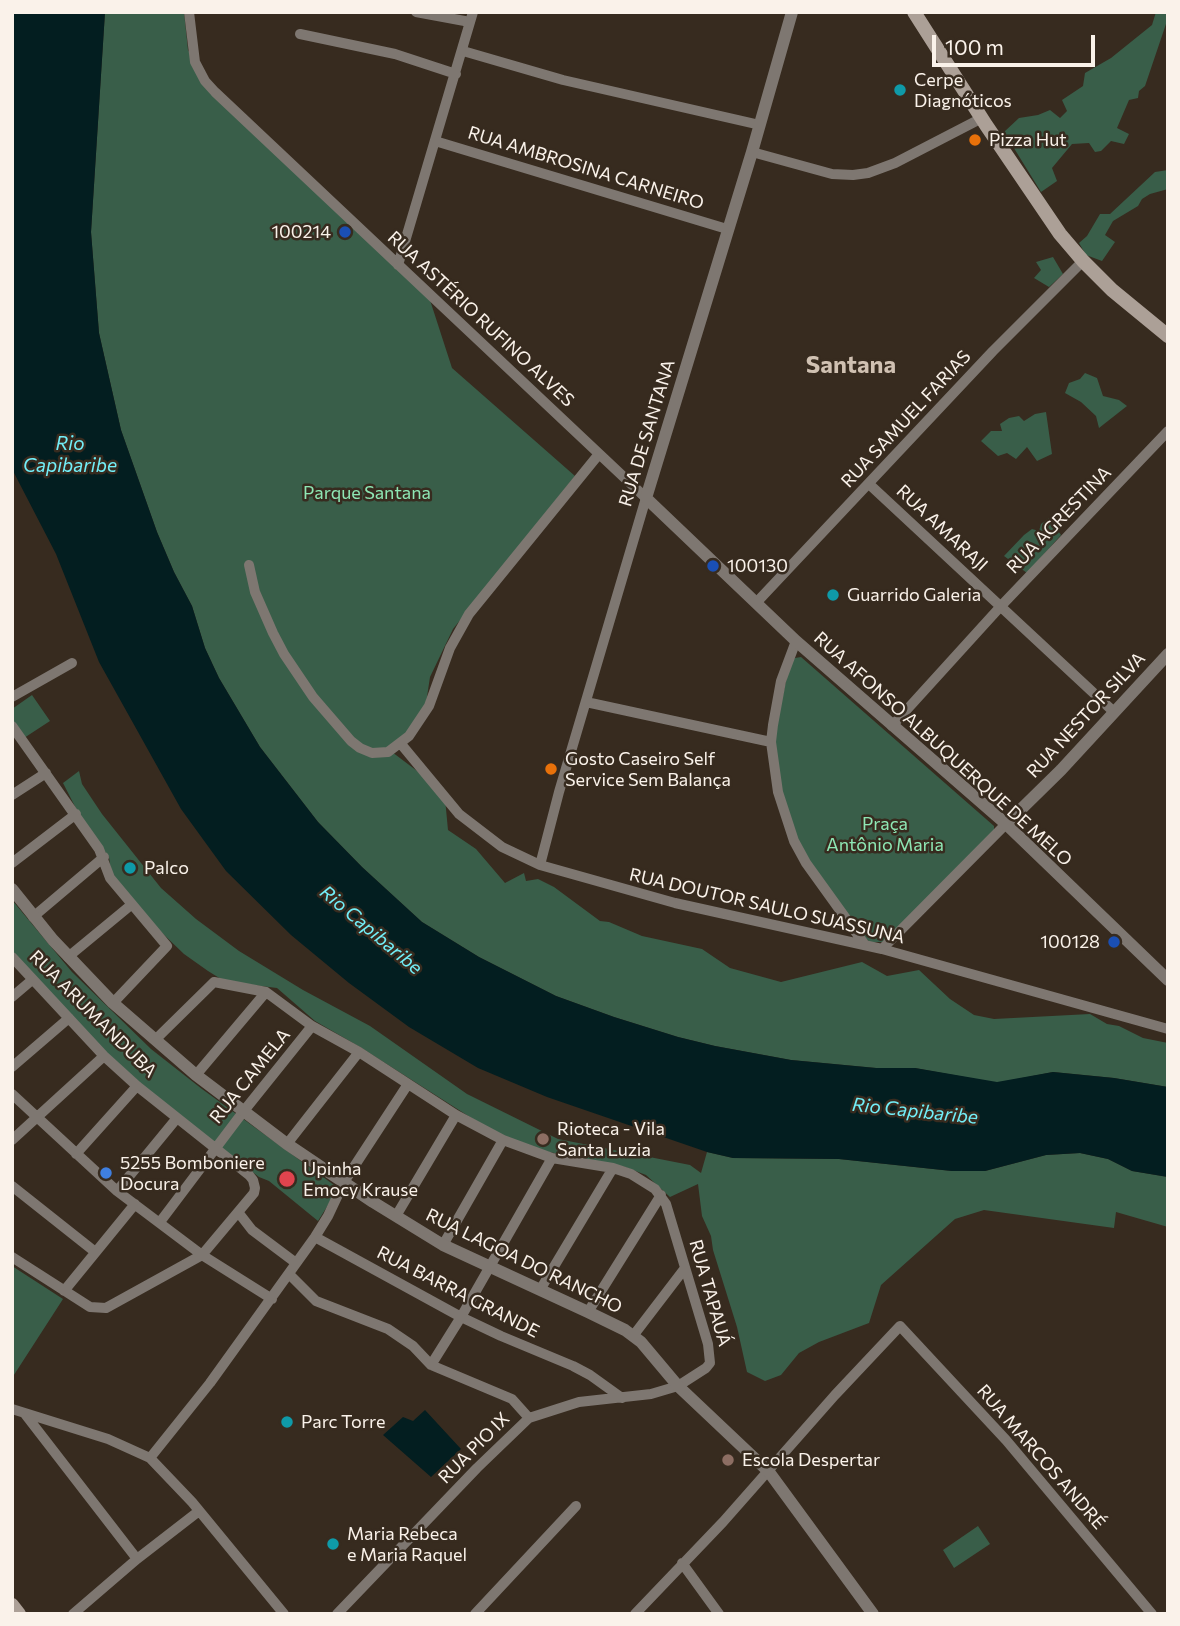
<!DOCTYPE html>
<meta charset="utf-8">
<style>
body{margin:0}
#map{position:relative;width:1180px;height:1626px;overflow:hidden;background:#372b1f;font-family:Commissioner,sans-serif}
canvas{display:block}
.frame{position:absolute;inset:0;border:14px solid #faf2ea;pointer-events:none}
.scale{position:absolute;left:932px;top:35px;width:163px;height:32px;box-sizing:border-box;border:4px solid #faf2ea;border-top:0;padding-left:9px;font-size:21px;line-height:24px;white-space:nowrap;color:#faf2ea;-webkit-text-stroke:5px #372b1f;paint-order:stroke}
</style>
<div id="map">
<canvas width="1180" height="1626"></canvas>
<div class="frame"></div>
<div class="scale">100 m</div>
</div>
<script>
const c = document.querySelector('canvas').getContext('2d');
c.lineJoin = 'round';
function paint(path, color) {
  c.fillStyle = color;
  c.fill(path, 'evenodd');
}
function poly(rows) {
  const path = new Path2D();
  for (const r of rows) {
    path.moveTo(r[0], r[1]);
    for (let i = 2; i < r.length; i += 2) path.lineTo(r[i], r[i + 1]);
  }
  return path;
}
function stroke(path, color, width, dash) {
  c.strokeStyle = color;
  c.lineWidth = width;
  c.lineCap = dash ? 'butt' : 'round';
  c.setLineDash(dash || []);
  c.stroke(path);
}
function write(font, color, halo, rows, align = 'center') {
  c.font = font + ' Commissioner,sans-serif';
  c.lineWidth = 5;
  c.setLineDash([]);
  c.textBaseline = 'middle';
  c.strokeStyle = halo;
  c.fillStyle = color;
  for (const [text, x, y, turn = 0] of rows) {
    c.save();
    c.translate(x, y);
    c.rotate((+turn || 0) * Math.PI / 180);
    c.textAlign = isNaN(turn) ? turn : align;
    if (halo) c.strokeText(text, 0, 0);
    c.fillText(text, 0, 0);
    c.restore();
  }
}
paint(poly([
 [105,12,184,12,188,50,202,73,429,297,452,368,575,476,453,629,430,677,425,710,392,752,429,780,444,788,448,830,476,849,505,883,524,873,526,881,538,879,554,887,600,921,609,922,642,936,702,949,730,968,781,982,862,962,887,976,919,970,950,999,974,1015,994,1019,1090,1014,1107,1024,1119,1026,1143,1038,1168,1043,1168,1087,1114,1078,1053,1072,997,1083,915,1068,876,1068,791,1060,715,1046,678,1037,614,1017,556,996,479,957,422,922,362,867,318,822,260,747,219,678,205,648,192,606,174,572,157,532,121,430,99,333,91,232],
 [1156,12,1168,12,1168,18,1145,86,1139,91,1138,98,1129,100,1117,128,1129,134,1124,144,1111,141,1101,151,1095,152,1089,143,1072,144,1052,168,1057,181,1041,192,1004,132,1019,118,1038,115,1050,110,1060,118,1067,111,1062,100,1083,86,1085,73,1111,58,1152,25],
 [1168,170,1168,189,1150,194,1142,199,1138,206,1113,221,1105,235,1115,242,1102,261,1086,255,1079,243,1087,236,1100,214,1110,214,1155,172],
 [1053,257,1063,274,1049,287,1034,278,1041,270,1036,262],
 [1085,373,1097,378,1103,396,1119,400,1127,406,1099,428,1096,416,1081,402,1065,393,1069,383,1080,379],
 [1046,412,1052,454,1037,461,1027,447,1016,459,1007,453,998,456,981,441,991,431,1002,431,1000,424,1009,418,1019,416,1024,421,1035,414],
 [1049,518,1061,535,1027,573,1004,556,1024,535,1032,529,1039,531,1041,524],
 [801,657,994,826,994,830,884,942,870,942,866,939,805,857,784,808,774,735,790,663,795,658],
 [32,695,50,721,24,738,12,720,12,709],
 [79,771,82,784,102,814,161,888,196,919,239,951,303,990,370,1026,467,1094,558,1139,690,1165,701,1173,707,1152,733,1158,839,1159,952,1171,985,1171,1046,1155,1080,1153,1108,1159,1132,1171,1168,1177,1168,1227,1116,1212,1114,1228,984,1210,955,1219,881,1285,869,1323,819,1342,799,1353,781,1375,765,1381,747,1372,737,1327,713,1250,711,1236,702,1216,698,1184,670,1197,646,1175,625,1167,524,1147,495,1133,360,1047,315,1021,277,988,237,983,221,979,208,971,184,954,132,904,112,879,109,857,85,826,63,783],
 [12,900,72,972,151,1049,202,1089,334,1185,335,1194,318,1221,269,1181,259,1177,177,1115,108,1055,12,952],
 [12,1266,63,1299,12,1378],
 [978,1526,990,1544,954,1568,943,1550]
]), '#395e49');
paint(poly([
 [12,12,105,12,91,232,99,333,121,430,157,532,174,572,192,606,205,648,219,678,260,747,318,822,362,867,422,922,479,957,556,996,614,1017,678,1037,715,1046,791,1060,876,1068,915,1068,997,1082,1053,1072,1114,1078,1168,1087,1168,1177,1132,1171,1108,1159,1080,1153,1046,1155,985,1171,952,1171,839,1159,733,1158,707,1152,547,1097,478,1068,409,1027,349,983,291,935,226,871,181,809,99,662,56,554,12,469],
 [425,1410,461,1449,431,1477,383,1435,403,1417,413,1421]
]), '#031e20');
stroke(poly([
 [189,12,195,62,205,81,215,92,646,498,559,792,540,865],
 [416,12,470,22],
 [300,34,395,54,456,74],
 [463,51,563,80,760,125],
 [435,141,727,229],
 [752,152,832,174,853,175,868,173,895,163,982,118],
 [398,265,473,12],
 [869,484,1114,712],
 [249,565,255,592,273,633,284,654,313,697,351,741,360,748,372,753,388,752,409,736,429,706,450,648,469,614,599,454],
 [756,603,993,351,1083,261],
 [796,641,781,681,773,725,771,742,778,792,794,841,806,863,865,945],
 [12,697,72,663],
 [586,702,771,742],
 [12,726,99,849,110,878,167,946,113,1003],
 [892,726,1001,606,1168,431],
 [401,744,459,814,502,847,540,865,675,903,882,949,1168,1029],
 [12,795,46,773],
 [12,863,76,814],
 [33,917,104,857],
 [882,949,1006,824],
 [12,957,104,1056,137,1086,249,1175,253,1180,255,1188,254,1193,202,1255,106,1308,90,1307,12,1257],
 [68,957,131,905],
 [12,997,32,980],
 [155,1040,214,982,266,992,312,1026,359,1052,456,1115,503,1140,552,1158,613,1168,631,1174,655,1189,666,1204,708,1344,710,1363,706,1368,678,1386,651,1394,579,1402,529,1418,477,1468,337,1614],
 [12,1067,69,1018],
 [196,1075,266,992],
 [12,1094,117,1191,202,1255,272,1299],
 [12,1140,104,1056],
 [287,1144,359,1052],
 [76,1154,137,1086],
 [12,1186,94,1251],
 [117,1191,177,1118],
 [238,1212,252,1230,296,1263],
 [396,1216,456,1115],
 [160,1222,243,1112,312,1026],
 [315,1237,461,1317,501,1336,573,1366,590,1375,622,1398],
 [443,1245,503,1140],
 [289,1274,316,1301,388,1329,413,1346,431,1365,512,1399,529,1418],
 [540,1290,613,1168],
 [64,1291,135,1204],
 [588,1312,661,1195],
 [633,1336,685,1268],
 [431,1365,461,1317,552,1158],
 [12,1409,108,1439,150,1458,192,1502,284,1614],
 [25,1414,137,1559],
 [150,1458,210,1383,315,1237,328,1216,344,1182,408,1084],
 [682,1563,719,1614],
 [73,1614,137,1559,199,1511],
 [475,1614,576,1506],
 [635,1614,723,1522,835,1395,900,1326,1006,1440,1152,1614]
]), '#7e7771', 10);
stroke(poly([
 [792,12,752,152,646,498,796,641,1006,824,1168,980],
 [1006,824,1061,770,1168,654],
 [12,889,53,940,113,1003,196,1075,287,1144,373,1202,443,1245,588,1312,625,1330,641,1342,678,1386,769,1472,873,1614]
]), '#7e7771', 12);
stroke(poly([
 [914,12,986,125,1060,234,1083,261,1112,290,1168,336],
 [12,1605,19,1614]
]), '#aca097', 14);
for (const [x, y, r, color] of [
 [900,90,7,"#0f9aa8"],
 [975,140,7,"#e8710a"],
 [345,232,7,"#1a4fb4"],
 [713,566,7,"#1a4fb4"],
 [833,595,7,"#0f9aa8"],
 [551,769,7,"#e8710a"],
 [130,868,7,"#0f9aa8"],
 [1114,942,7,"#1a4fb4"],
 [543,1139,7,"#8d6e63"],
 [106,1173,7,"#3f7fe0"],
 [287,1179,9,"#e0444e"],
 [287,1422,7,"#0f9aa8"],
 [728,1460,7,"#8d6e63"],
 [333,1544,7,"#0f9aa8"]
]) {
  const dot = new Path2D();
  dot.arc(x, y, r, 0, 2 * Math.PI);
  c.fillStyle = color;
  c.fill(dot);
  stroke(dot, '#372b1f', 2.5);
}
write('18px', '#faf2ea', '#372b1f', [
 ["Cerpe",914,80],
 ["Diagnóticos",914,101],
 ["Pizza Hut",989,140],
 ["100214",331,232,"right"],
 ["100130",727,566],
 ["Guarrido Galeria",847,595],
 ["Gosto Caseiro Self",565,759],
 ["Service Sem Balança",565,780],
 ["Palco",144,868],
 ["100128",1100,942,"right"],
 ["Rioteca - Vila",557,1129],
 ["Santa Luzia",557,1150],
 ["5255 Bomboniere",120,1163],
 ["Docura",120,1184],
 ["Upinha",303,1169],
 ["Emocy Krause",303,1190],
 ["Parc Torre",301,1422],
 ["Escola Despertar",742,1460],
 ["Maria Rebeca",347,1534],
 ["e Maria Raquel",347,1555]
], 'left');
write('18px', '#faf2ea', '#372b1f', [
 ["RUA AMBROSINA CARNEIRO",586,168,17],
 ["RUA ASTÉRIO RUFINO ALVES",481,319,43],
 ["RUA SAMUEL FARIAS",906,419,-47],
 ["RUA DE SANTANA",647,433,-73],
 ["RUA AGRESTINA",1059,520,-46],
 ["RUA AMARAJI",942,528,43],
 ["RUA NESTOR SILVA",1086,715,-47],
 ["RUA AFONSO ALBUQUERQUE DE MELO",943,749,42],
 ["RUA DOUTOR SAULO SUASSUNA",767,906,13],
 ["RUA ARUMANDUBA",93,1014,45],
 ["RUA CAMELA",250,1076,-51],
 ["RUA LAGOA DO RANCHO",524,1261,26],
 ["RUA BARRA GRANDE",458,1292,27],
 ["RUA TAPAUÁ",710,1293,74],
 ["RUA PIO IX",474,1448,-45],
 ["RUA MARCOS ANDRÉ",1041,1457,49]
]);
write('18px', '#8ee7b4', '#372b1f', [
 ["Parque Santana",367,493],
 ["Praça",885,824],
 ["Antônio Maria",885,845]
]);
write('italic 19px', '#72eff8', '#372b1f', [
 ["Rio",70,444],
 ["Capibaribe",70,466],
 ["Rio Capibaribe",371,930,40],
 ["Rio Capibaribe",915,1111,6]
]);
write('bold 24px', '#d0c1b2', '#372b1f', [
 ["Santana",851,365]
]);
</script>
